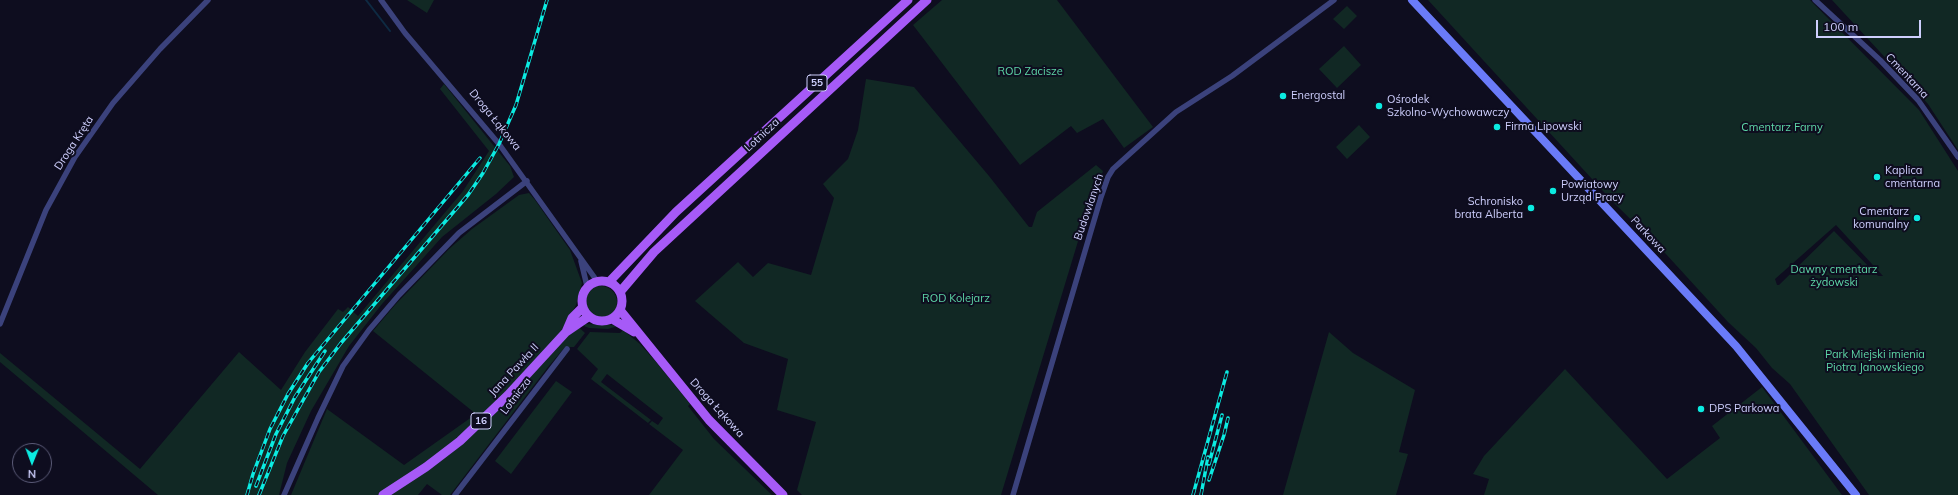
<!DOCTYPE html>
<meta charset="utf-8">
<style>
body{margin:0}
#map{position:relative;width:1958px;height:495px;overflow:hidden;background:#0e0d1f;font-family:Mulish,sans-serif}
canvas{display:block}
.north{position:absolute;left:12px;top:443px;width:40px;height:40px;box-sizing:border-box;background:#0e0d1f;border:1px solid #5b5b78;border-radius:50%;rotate:181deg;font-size:11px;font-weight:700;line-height:16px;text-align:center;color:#cecffd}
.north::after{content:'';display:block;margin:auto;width:14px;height:18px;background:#0bebe1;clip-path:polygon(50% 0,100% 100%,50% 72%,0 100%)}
.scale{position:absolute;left:1816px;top:20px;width:105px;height:18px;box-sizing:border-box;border:2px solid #cecffd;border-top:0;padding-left:5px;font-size:12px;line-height:14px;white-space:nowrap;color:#cecffd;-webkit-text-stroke:3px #0e0d1f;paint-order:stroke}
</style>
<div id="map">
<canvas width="1958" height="495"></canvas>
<div class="north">N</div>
<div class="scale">100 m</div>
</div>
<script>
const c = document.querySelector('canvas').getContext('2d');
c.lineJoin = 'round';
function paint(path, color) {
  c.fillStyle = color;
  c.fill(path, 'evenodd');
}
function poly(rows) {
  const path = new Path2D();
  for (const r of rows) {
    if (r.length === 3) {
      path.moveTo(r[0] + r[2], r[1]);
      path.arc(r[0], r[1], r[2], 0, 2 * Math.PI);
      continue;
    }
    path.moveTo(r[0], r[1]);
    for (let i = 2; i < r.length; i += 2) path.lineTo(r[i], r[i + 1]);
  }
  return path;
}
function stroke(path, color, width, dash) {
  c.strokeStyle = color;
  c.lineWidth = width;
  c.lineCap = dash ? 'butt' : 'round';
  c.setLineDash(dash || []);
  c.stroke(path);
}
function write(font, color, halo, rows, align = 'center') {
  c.font = font + ' Mulish,sans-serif';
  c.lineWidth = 4;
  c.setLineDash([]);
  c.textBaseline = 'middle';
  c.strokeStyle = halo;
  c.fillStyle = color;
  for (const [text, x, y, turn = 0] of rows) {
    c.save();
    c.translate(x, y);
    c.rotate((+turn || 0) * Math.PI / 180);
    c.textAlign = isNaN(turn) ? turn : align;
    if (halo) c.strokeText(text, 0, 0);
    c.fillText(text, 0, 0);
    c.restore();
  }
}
paint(poly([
 [407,0,434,0,427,13],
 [942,0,1057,0,1153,127,1124,148,1103,119,1077,133,1071,126,1020,165,913,25],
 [1428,0,1810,0,1812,2,1919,110,1958,171,1958,495,1869,495,1790,384,1772,368,1756,348,1728,322,1665,253,1614,203],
 [1836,225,1883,276,1878,276,1834,231,1779,285,1777,285,1775,279],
 [1832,0,1958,0,1958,150,1928,104],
 [1347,6,1357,16,1344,29,1333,19],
 [1344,46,1361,65,1337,88,1319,69],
 [866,79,914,87,989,176,1029,227,1032,227,1037,212,1096,165,1103,171,1079,238,1001,495,802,495,797,490,816,422,777,410,788,359,744,343,695,301,738,262,753,277,768,263,811,275,834,198,823,184,848,159,858,130],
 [444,84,510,166,514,177,496,194,442,237,382,304,349,346,311,411,287,463,279,495,158,495,0,362,0,353,140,469,239,352,281,390,305,352,338,309,343,312,348,307,358,316,463,191,489,151,440,89],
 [1359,125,1370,137,1347,159,1336,147],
 [529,193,535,200,570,250,582,283,576,305,569,318,585,333,574,347,565,347,548,367,450,495,442,495,427,484,418,495,291,495,327,409,404,465,476,414,373,331,395,305,449,249,472,229,519,195],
 [601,302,16],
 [585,324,611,325,618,326,608,329,589,328,584,326],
 [623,330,640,344,656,362,690,404,688,406,714,439,772,495,649,495,683,450,649,424,652,421,658,425,663,418,607,374,601,382,651,420,648,423,591,379,598,369,577,349,590,332,620,333],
 [1329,332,1353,353,1415,390,1399,452,1408,454,1396,495,1283,495],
 [1565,369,1667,479,1720,438,1712,426,1762,387,1842,495,1484,495,1489,479,1473,474,1484,456],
 [556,381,572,392,511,474,495,461]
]), '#112824');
stroke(poly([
 [366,0,390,31]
]), '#0e2a42', 2);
stroke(poly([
 [381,0,405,33,499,144,597,281],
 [1815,0,1880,60,1918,100,1958,157],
 [581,261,587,286],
 [0,324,46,210,75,157,113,103,160,49,208,0],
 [284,495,318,418,343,366,369,330,399,295,459,233,527,181],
 [455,495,567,349],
 [1013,495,1101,197,1108,177,1113,169,1176,112,1232,76,1334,0]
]), '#3b427c', 5.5);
stroke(poly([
 [1412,0,1736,346,1856,495]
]), '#6a7bf8', 8);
stroke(poly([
 [602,301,20],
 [609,282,676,212,908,0],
 [620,292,654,252,927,0],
 [620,310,709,420,783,495],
 [612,319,634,332],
 [566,332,572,318,582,308],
 [383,495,426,467,460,441,508,395,566,332,588,317]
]), '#a65af7', 9);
const rail = poly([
 [1209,464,1222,415],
 [1209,480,1224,435,1228,418],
 [256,486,276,434,295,397,325,351],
 [247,495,253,474,270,429,288,394,308,363,480,158],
 [259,495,283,436,319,372,341,343,468,195,483,173,499,144,516,105,547,0],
 [1193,495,1227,372],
 [1201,495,1208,457]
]);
stroke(rail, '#0bebe1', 3.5);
stroke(rail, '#0e0d1f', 2, [6]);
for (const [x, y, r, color] of [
 [1283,96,4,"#0bebe1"],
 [1379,106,4,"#0bebe1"],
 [1497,127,4,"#0bebe1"],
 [1877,177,4,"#0bebe1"],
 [1553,191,4,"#0bebe1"],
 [1531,208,4,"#0bebe1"],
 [1917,218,4,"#0bebe1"],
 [1701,409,4,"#0bebe1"]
]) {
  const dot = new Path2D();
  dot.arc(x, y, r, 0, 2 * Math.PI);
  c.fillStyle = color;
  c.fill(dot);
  stroke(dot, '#0e0d1f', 1.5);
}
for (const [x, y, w] of [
 [817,83,20],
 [481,421,20]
]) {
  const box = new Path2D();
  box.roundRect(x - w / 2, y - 8, w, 16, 3);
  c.fillStyle = '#0e0d1f';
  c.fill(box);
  stroke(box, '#cecffd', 1);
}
write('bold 10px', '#cecffd', null, [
 ["55",817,83],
 ["16",481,421]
]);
write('11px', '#5ed8a8', '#0e0d1f', [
 ["ROD Zacisze",1030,72],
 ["Cmentarz Farny",1782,128],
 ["Dawny cmentarz",1834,270],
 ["żydowski",1834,283],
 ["ROD Kolejarz",956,299],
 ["Park Miejski imienia",1875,355],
 ["Piotra Janowskiego",1875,368]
]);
write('11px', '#cecffd', '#0e0d1f', [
 ["Cmentarna",1907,76,47],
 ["Droga Łąkowa",495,120,51],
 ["Lotnicza",762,135,-43],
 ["Droga Kręta",74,143,-57],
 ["Budowlanych",1089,207,-71],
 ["Parkowa",1648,235,47],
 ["Jana Pawła II",514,370,-47],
 ["Lotnicza",516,396,-53],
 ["Droga Łąkowa",717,408,48]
]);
write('11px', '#cecffd', '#0e0d1f', [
 ["Energostal",1291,96],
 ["Ośrodek",1387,100],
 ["Szkolno-Wychowawczy",1387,113],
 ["Firma Lipowski",1505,127],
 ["Kaplica",1885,171],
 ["cmentarna",1885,184],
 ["Powiatowy",1561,185],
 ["Urząd Pracy",1561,198],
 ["Schronisko",1523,202,"right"],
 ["brata Alberta",1523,215,"right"],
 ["Cmentarz",1909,212,"right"],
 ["komunalny",1909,225,"right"],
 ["DPS Parkowa",1709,409]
], 'left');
</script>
